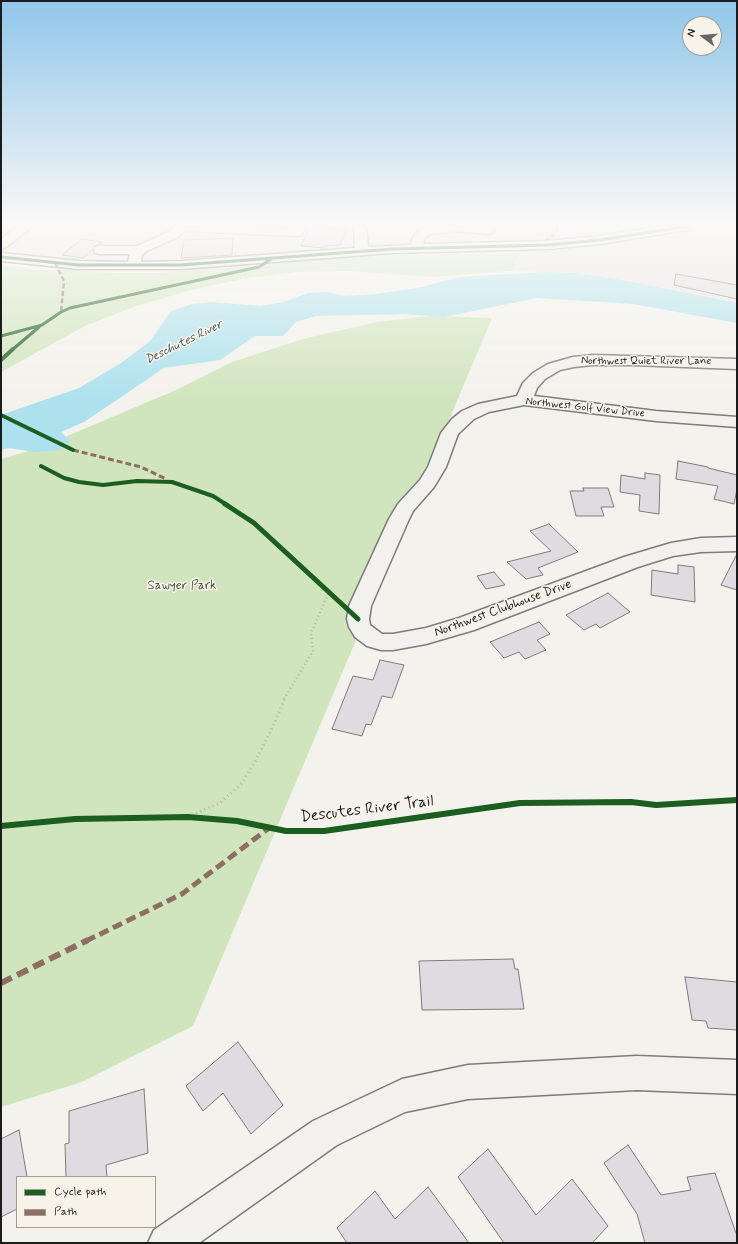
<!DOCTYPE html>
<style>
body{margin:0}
#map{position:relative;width:738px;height:1244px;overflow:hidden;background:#f4f2ec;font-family:Mynerve,sans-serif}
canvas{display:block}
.frame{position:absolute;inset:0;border:2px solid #1c1c1c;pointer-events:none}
.legend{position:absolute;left:16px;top:1176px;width:140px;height:52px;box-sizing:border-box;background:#f7f3e8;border:1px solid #9f9d96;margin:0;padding:5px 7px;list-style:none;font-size:12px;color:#1c1c1c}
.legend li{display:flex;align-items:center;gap:8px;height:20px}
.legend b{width:20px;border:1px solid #9f9d96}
.north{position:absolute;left:682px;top:16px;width:40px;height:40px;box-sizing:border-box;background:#f7f3e8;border:1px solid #9f9d96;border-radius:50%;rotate:286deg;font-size:11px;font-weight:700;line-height:16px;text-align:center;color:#1c1c1c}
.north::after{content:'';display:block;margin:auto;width:14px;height:18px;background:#686765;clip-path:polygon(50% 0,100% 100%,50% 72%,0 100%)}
</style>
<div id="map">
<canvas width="738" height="1244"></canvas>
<div class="frame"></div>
<ul class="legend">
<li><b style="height:5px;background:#1b5e20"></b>Cycle path</li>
<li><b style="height:5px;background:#8d6e63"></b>Path</li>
</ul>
<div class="north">N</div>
</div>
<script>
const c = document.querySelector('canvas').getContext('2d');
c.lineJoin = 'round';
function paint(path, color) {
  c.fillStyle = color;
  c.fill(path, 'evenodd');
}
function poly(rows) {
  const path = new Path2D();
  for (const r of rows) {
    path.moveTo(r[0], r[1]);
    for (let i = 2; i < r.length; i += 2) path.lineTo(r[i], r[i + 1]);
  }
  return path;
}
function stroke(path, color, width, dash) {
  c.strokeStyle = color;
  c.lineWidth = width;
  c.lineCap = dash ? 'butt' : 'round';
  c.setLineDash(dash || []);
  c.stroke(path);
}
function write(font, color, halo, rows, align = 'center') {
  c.font = font + ' Mynerve,sans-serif';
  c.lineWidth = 3;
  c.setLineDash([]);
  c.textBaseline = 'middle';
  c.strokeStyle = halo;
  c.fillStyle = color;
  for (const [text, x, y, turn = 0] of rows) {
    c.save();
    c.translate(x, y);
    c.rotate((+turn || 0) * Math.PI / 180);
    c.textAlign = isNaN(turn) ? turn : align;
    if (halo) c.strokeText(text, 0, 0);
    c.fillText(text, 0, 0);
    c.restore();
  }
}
paint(poly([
 [1,226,737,226,737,303,623,280,578,273,512,271,520,253,521,242,390,245,259,255,121,262,39,257,1,252]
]), '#eae5e6');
paint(poly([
 [520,253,512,271,430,277,350,271,296,272,247,278,191,290,136,306,85,326,1,372,1,265,38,270,65,270,113,273,160,273,368,256],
 [429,316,492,318,193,1026,82,1082,1,1107,1,459,39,448,105,420,176,390,232,362,303,339,376,322]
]), '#d0e5bd');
paint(poly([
 [547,272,578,273,623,280,737,303,737,323,633,304,537,298,444,317,404,314,316,316,296,322,283,336,255,336,220,360,164,368,84,422,61,432,70,441,60,450,36,452,8,448,1,450,1,415,79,388,121,363,150,341,171,311,192,304,211,302,260,306,284,302,308,293,328,292,344,296,375,294,423,287,454,278,473,276]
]), '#ace1ed');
const building = poly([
 [310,227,346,229,340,245,325,246,324,248,301,246,310,227],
 [233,238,232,255,181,258,184,240,233,238],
 [82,239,103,242,95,246,93,250,83,258,62,255,82,239],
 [676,274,737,285,737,299,674,285,676,274],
 [678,461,708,467,708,468,737,475,737,489,734,504,714,499,718,486,676,479,678,461],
 [645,473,660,475,659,514,639,511,640,495,620,492,621,475,645,479,645,473],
 [583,488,608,488,614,507,601,507,604,516,576,516,570,491,584,491,583,488],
 [549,524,578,552,538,568,543,575,526,579,507,562,551,551,530,531,549,524],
 [737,554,737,590,721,585,737,554],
 [678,565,694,567,695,602,651,595,652,570,678,574,678,565],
 [494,572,505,585,486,589,477,576,494,572],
 [608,593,630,612,600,628,596,624,584,630,566,615,608,593],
 [539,622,550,634,537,640,546,650,525,659,519,652,504,658,490,642,539,622],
 [380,660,404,665,392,698,382,696,371,725,366,724,362,736,332,729,353,676,373,680,380,660],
 [513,959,515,969,518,969,524,1009,422,1010,419,961,513,959],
 [685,977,737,982,737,1030,708,1028,706,1021,692,1020,685,977],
 [238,1042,283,1105,251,1134,223,1093,203,1111,186,1086,238,1042],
 [144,1089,148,1153,106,1165,107,1177,66,1177,65,1144,69,1143,69,1111,144,1089],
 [19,1130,27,1177,17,1177,17,1209,1,1217,1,1139,19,1130],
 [628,1145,661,1195,691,1190,687,1177,715,1173,737,1236,737,1243,645,1243,637,1214,604,1163,628,1145],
 [488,1149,536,1215,572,1179,608,1226,592,1243,504,1243,458,1177,488,1149],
 [428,1187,469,1243,347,1243,337,1228,375,1191,395,1219,428,1187]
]);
paint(building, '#e0dbe1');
stroke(building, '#7d7c7a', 1);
const minor = poly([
 [19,226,33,226,5,248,1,249,1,239,19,226],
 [174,226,293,228,294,226,306,226,302,235,298,236,183,231,178,237,147,251,142,255,141,262,181,261,355,248,354,226,366,226,368,247,411,245,413,237,422,228,433,226,488,226,492,227,494,230,492,233,488,234,458,231,430,234,425,238,423,244,548,241,600,236,662,226,694,226,688,230,600,244,548,249,393,253,181,269,79,269,1,261,1,253,79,261,128,262,130,254,100,254,95,253,94,250,95,247,100,246,137,246,170,231,174,226],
 [593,355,737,359,737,369,633,365,593,365,574,367,560,370,545,379,537,388,534,396,656,411,737,417,737,427,656,421,524,405,489,412,474,419,458,434,446,467,434,487,413,511,409,519,371,606,369,619,370,625,382,634,393,634,426,628,459,618,624,557,671,543,701,538,737,537,737,551,701,552,673,556,638,567,474,630,426,644,393,650,381,650,367,646,355,637,349,627,347,619,349,606,389,519,398,504,420,480,428,467,441,433,452,419,462,411,478,404,517,396,523,383,533,373,548,364,573,357,593,355],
 [637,1056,737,1060,737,1094,637,1090,468,1099,405,1112,337,1145,199,1243,148,1243,154,1230,313,1121,402,1079,468,1065,637,1056]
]);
stroke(minor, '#7d7c7a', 3);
stroke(poly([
 [284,699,313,651,311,633,329,592]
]), '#b4b3b0', 2.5, [1, 3]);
stroke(poly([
 [188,817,220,803,242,783,256,760,275,722,285,698]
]), '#b4b3b0', 3, [1, 3.5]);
paint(minor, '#f2f1ed');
stroke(poly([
 [545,241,554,235,558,228],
 [55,263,64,281,61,312]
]), '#8d6e63', 2.5, [5, 2.5]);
stroke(poly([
 [73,450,141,467,166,479]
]), '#8d6e63', 3, [6, 3]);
stroke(poly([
 [86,941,182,894,269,828]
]), '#8d6e63', 5, [10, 5]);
stroke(poly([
 [1,983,88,940]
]), '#8d6e63', 6, [12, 6]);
stroke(poly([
 [1,257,79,265,181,265,393,249,548,245,600,240,688,226],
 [1,336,42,325,61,312,70,308,259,267,271,259],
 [12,350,39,327]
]), '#1b5e20', 3);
stroke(poly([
 [1,360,13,349],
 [1,415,73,450],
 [41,466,64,478,79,482,103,485,137,481,172,482,213,496,227,505]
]), '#1b5e20', 4);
stroke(poly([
 [225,504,254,523,358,619]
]), '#1b5e20', 5);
stroke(poly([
 [1,826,75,819,188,817,237,821,286,831,324,831,520,803,631,802,656,805,737,800]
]), '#1b5e20', 6);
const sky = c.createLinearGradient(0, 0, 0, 401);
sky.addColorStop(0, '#90c6ea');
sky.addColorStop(0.56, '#faf9f6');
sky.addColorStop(1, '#faf9f600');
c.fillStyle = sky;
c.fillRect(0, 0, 738, 401);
write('11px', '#1c1c1c', '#f7f3e8', [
 ["Northwest Quiet River Lane",646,362],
 ["Northwest Golf View Drive",585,408,6]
]);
write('italic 12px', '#3e555b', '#f7f3e8', [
 ["Deschutes River",184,343,-26]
]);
write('13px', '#495541', '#f7f3e8', [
 ["Sawyer Park",182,586]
]);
write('13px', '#1c1c1c', '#f7f3e8', [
 ["Northwest Clubhouse Drive",503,609,-20]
]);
write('16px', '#1c1c1c', '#f7f3e8', [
 ["Descutes River Trail",367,810,-7]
]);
</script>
